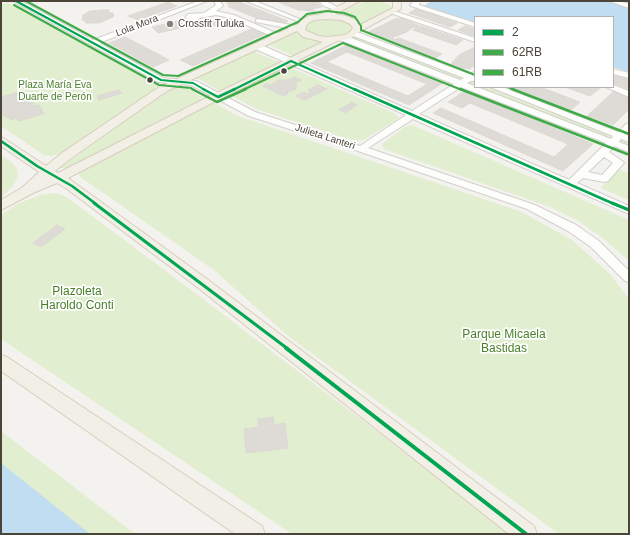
<!DOCTYPE html>
<meta charset="utf-8">
<style>
body{margin:0}
#map{position:relative;width:630px;height:535px;overflow:hidden;background:#f4f2ee;font-family:Arial,sans-serif}
canvas{display:block}
.frame{position:absolute;inset:0;border:2px solid #4b4439;pointer-events:none}
.legend{position:absolute;left:474px;top:16px;width:140px;height:72px;box-sizing:border-box;background:#fff;border:1px solid #b7b4b0;margin:0;padding:5px 7px;list-style:none;font-size:12px;color:#4b4439}
.legend li{display:flex;align-items:center;gap:8px;height:20px}
.legend b{width:20px;border:1px solid #b7b4b0}
</style>
<div id="map">
<canvas width="630" height="535"></canvas>
<div class="frame"></div>
<ul class="legend">
<li><b style="height:5px;background:#00a651"></b>2</li>
<li><b style="height:5px;background:#3fab48"></b>62RB</li>
<li><b style="height:5px;background:#3fab48"></b>61RB</li>
</ul>
</div>
<script>
const c = document.querySelector('canvas').getContext('2d');
c.lineJoin = 'round';
function paint(path, color) {
  c.fillStyle = color;
  c.fill(path, 'evenodd');
}
function poly(rows) {
  const path = new Path2D();
  for (const r of rows) {
    path.moveTo(r[0], r[1]);
    for (let i = 2; i < r.length; i += 2) path.lineTo(r[i], r[i + 1]);
  }
  return path;
}
function stroke(path, color, width, dash) {
  c.strokeStyle = color;
  c.lineWidth = width;
  c.lineCap = dash ? 'butt' : 'round';
  c.setLineDash(dash || []);
  c.stroke(path);
}
function write(font, color, halo, rows, align = 'center') {
  c.font = font + ' Arial,sans-serif';
  c.lineWidth = 3.5;
  c.setLineDash([]);
  c.textBaseline = 'middle';
  c.strokeStyle = halo;
  c.fillStyle = color;
  for (const [text, x, y, turn = 0] of rows) {
    c.save();
    c.translate(x, y);
    c.rotate((+turn || 0) * Math.PI / 180);
    c.textAlign = isNaN(turn) ? turn : align;
    if (halo) c.strokeText(text, 0, 0);
    c.fillText(text, 0, 0);
    c.restore();
  }
}
paint(poly([
 [363,1,379,1,390,5,392,8,391,11,388,10,367,20,369,21,364,23,357,23,354,20,342,15,333,15,364,2],
 [9,3,155,84,157,86,154,90,62,153,52,156,44,155,1,126,1,4],
 [323,17,345,20,353,26,353,30,345,36,319,38,303,30,305,23,309,21],
 [294,31,297,31,303,36,324,43,293,56,267,44],
 [355,35,475,82,475,86,350,38],
 [252,51,281,63,224,91,220,91,195,77],
 [289,67,394,113,399,118,364,140,355,141,256,109,230,95,232,93,284,68],
 [179,86,184,86,202,97,201,99,66,168,61,168,62,166,168,91],
 [476,87,489,87,629,141,629,146],
 [214,103,238,116,522,212,572,240,610,274,629,299,629,534,559,534,288,336,214,270,79,176,81,170,88,165],
 [412,125,629,220,629,261,600,236,578,221,550,207,384,149,382,144,406,126],
 [1,155,13,163,17,169,18,177,13,186,1,197],
 [618,169,629,173,629,200,601,188],
 [54,193,65,196,170,274,512,534,292,534,1,339,1,215,17,204,40,195],
 [1,431,135,534,1,534]
]), '#e1eecf');
paint(poly([
 [431,1,605,1,629,7,629,72,613,67,613,17,475,17,475,22,424,6],
 [1,463,90,534,1,534]
]), '#c0ddf1');
const building = poly([
 [227,1,237,1,288,21,285,23,264,21,229,7,227,1],
 [276,1,297,1,305,10,312,9,315,11,298,10,276,1],
 [297,1,316,1,322,7,305,10,297,1],
 [168,2,177,6,138,20,128,16,168,2],
 [416,9,457,23,450,27,409,13,416,9],
 [103,10,109,10,108,12,113,13,112,14,114,14,113,17,99,23,85,23,86,21,82,20,83,15,90,11,103,10],
 [401,18,420,26,416,28,413,27,407,32,391,38,394,39,390,41,369,34,371,33,368,32,395,19,401,18],
 [208,19,239,23,233,28,203,24,208,19],
 [183,20,190,26,158,33,152,27,183,20],
 [421,26,463,40,456,45,413,30,421,26],
 [465,26,475,29,475,36,458,30,465,26],
 [254,28,265,34,193,66,180,60,254,28],
 [125,37,160,55,169,60,153,67,109,43,125,37],
 [399,38,442,54,433,59,389,42,399,38],
 [347,45,443,83,409,105,311,63,347,45],
 [347,52,427,84,408,96,327,62,347,52],
 [475,47,475,65,469,69,466,68,462,70,450,65,459,55,475,47],
 [613,75,629,80,629,89,613,83,613,75],
 [295,77,302,80,295,83,297,85,296,89,286,93,288,94,283,96,263,86,267,84,270,85,279,80,288,80,295,77],
 [318,85,327,89,305,100,296,96,304,92,307,94,311,92,308,90,318,85],
 [506,87,540,87,580,102,572,109,565,110,506,87],
 [565,87,597,87,600,88,590,96,565,87],
 [119,90,122,93,99,100,97,96,119,90],
 [465,91,593,144,563,171,433,113,441,108,554,157,568,144,470,103,462,108,448,102,465,91],
 [614,91,629,96,629,109,613,125,587,116,614,91],
 [20,92,24,100,30,98,34,106,39,105,44,114,18,121,16,118,11,120,1,114,1,97,20,92],
 [352,102,357,105,345,113,339,110,352,102],
 [57,225,65,229,41,247,33,243,57,225],
 [273,417,274,425,285,423,288,448,246,453,244,429,258,427,258,419,273,417]
]);
paint(building, '#dedbd6');
stroke(building, '#dcd9d4', 1);
const minor = poly([
 [13,1,21,1,93,40,198,1,207,1,99,43,163,78,196,81,255,112,360,146,406,115,253,48,253,44,259,44,412,111,454,84,340,40,340,36,346,36,460,80,464,78,351,35,350,33,354,31,469,74,475,72,475,81,471,81,467,83,611,139,613,136,490,87,502,87,618,132,626,124,629,123,629,131,626,134,629,136,629,142,621,139,619,142,629,146,629,152,614,146,609,152,622,161,624,163,622,165,608,181,604,182,583,178,577,183,629,206,629,214,413,119,368,148,535,205,576,225,599,241,629,271,629,282,625,281,591,247,568,231,527,209,358,151,249,116,191,85,158,82,13,1],
 [461,87,606,143,569,180,419,114,461,87],
 [604,157,613,163,602,175,588,172,604,157],
 [214,1,220,1,223,6,216,11,234,15,283,36,282,38,276,38,230,18,216,15,200,18,195,21,185,18,188,14,204,13,216,5,214,1],
 [246,1,255,1,307,22,302,23,246,1],
 [319,1,326,1,341,9,338,11,324,6,319,1],
 [414,1,420,1,419,5,475,23,475,27,411,6,410,5,414,1],
 [609,1,619,1,629,4,629,8,609,1],
 [390,11,394,11,475,38,475,42,390,13,390,11],
 [258,19,297,26,301,28,297,30,256,22,256,20,258,19],
 [613,69,629,73,629,78,613,74,613,69],
 [613,85,629,91,629,97,606,87,613,87,613,85]
]);
const major = poly([
 [349,1,360,1,335,14,346,16,356,20,360,25,393,8,393,1,401,1,401,9,359,32,350,39,337,41,210,104,68,178,207,279,534,526,537,534,509,534,197,287,67,189,57,183,33,193,1,210,1,200,23,187,39,172,1,146,1,137,5,139,46,166,62,153,159,87,298,24,301,20,309,16,322,14,349,1],
 [327,19,341,20,350,24,353,28,351,31,345,35,327,37,318,36,305,30,307,24,314,20,327,19],
 [297,31,303,37,323,42,202,100,58,173,55,171,70,159,167,91,297,31],
 [1,355,7,357,262,526,265,534,235,534,1,371,1,355]
]);
stroke(minor, '#d2d0cb', 2);
stroke(major, '#d6cebb', 2);
paint(minor, '#fdfdfc');
paint(major, '#f2efe6');
stroke(poly([
 [16,1,161,80,193,83,205,90],
 [233,90,291,61,356,90]
]), '#00a651', 2);
stroke(poly([
 [203,89,218,97,235,89],
 [354,89,614,204],
 [1,141,37,166,72,186,96,204]
]), '#00a651', 2.5);
stroke(poly([
 [94,203,288,349],
 [612,203,629,210]
]), '#00a651', 3);
stroke(poly([
 [286,348,526,534]
]), '#00a651', 4);
stroke(poly([
 [14,5,159,85,191,88,194,90],
 [243,90,343,43,462,90]
]), '#3fab48', 2);
stroke(poly([
 [192,89,217,102,246,89],
 [460,89,627,154]
]), '#3fab48', 2.5);
stroke(poly([
 [26,1,163,75,178,76,298,22,307,14,327,11,344,13,355,17,361,26,361,30,475,75],
 [508,87,515,90]
]), '#3fab48', 2);
stroke(poly([
 [512,89,629,134]
]), '#3fab48', 2.5);
for (const [x, y, r, color] of [
 [170,24,4,"#868178"],
 [284,71,3.5,"#4b4439"],
 [150,80,3.5,"#4b4439"]
]) {
  const dot = new Path2D();
  dot.arc(x, y, r, 0, 2 * Math.PI);
  c.fillStyle = color;
  c.fill(dot);
  stroke(dot, '#fff', 1.5);
}
write('10px', '#4b4439', '#fff', [
 ["Crossfit Tuluka",178,24]
], 'left');
write('10px', '#4b4439', '#fff', [
 ["Lola Mora",137,26,-21],
 ["Julieta Lanteri",325,137,18]
]);
write('10px', '#4a7f2a', '#fff', [
 ["Plaza María Eva",55,85],
 ["Duarte de Perón",55,97]
]);
write('12px', '#4a7f2a', '#fff', [
 ["Plazoleta",77,292],
 ["Haroldo Conti",77,306],
 ["Parque Micaela",504,335],
 ["Bastidas",504,349]
]);
</script>
